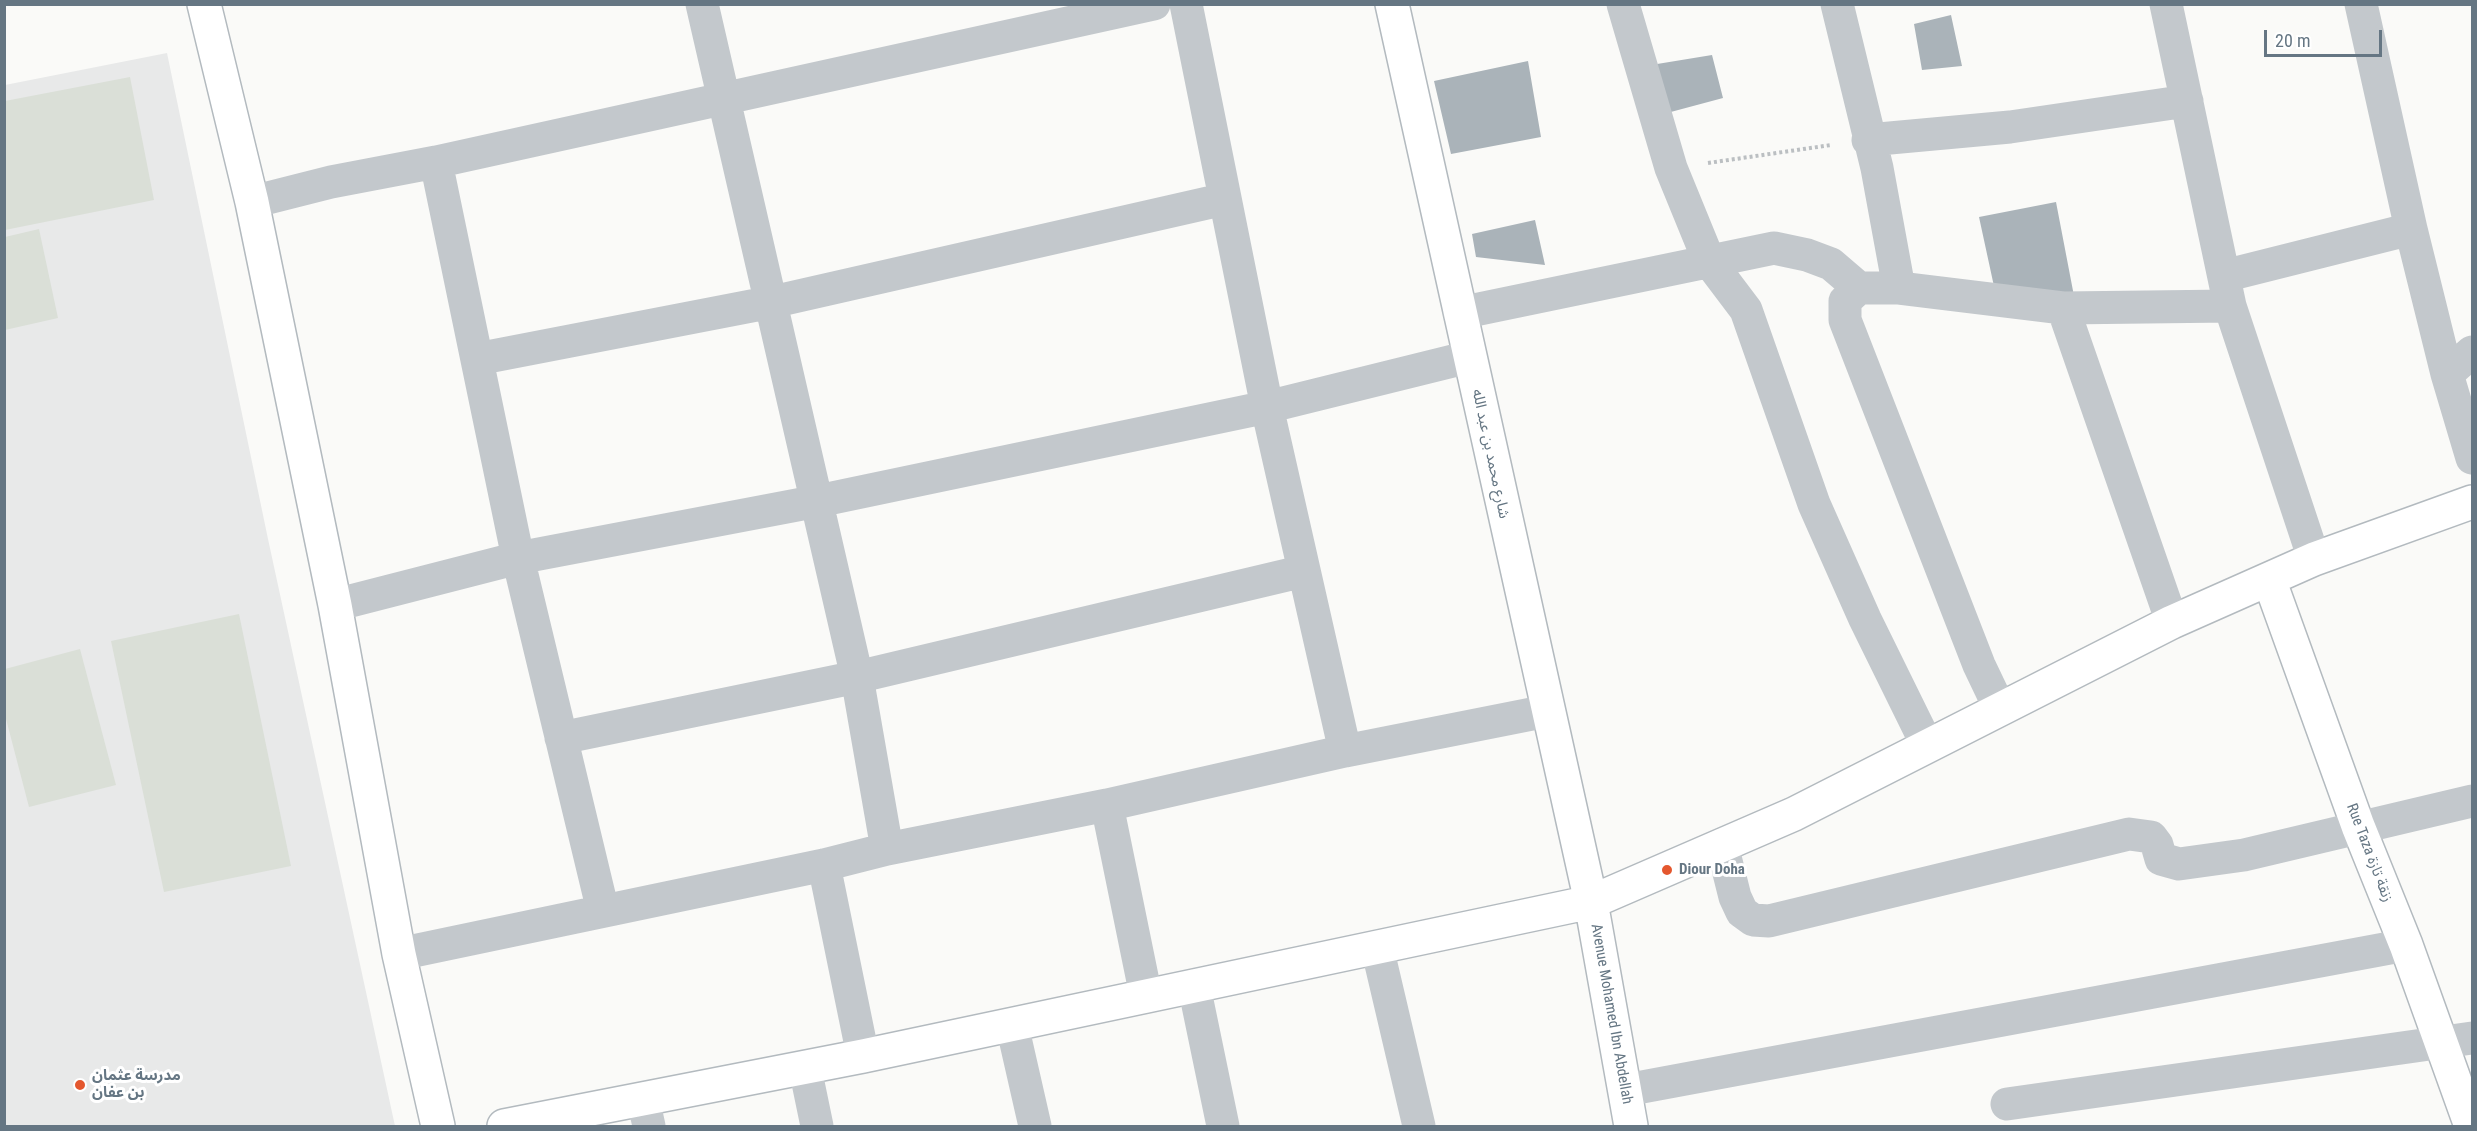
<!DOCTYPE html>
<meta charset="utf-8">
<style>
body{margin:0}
#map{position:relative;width:2477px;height:1131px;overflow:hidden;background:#fafaf8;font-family:"Roboto Condensed",sans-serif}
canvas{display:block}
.frame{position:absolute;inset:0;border:6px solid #657683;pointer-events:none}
.scale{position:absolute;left:2264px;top:30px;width:118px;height:27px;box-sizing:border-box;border:3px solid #657683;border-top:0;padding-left:8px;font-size:18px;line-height:21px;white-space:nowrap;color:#657683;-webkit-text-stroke:4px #fff;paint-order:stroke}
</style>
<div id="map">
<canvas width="2477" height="1131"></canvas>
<div class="frame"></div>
<div class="scale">20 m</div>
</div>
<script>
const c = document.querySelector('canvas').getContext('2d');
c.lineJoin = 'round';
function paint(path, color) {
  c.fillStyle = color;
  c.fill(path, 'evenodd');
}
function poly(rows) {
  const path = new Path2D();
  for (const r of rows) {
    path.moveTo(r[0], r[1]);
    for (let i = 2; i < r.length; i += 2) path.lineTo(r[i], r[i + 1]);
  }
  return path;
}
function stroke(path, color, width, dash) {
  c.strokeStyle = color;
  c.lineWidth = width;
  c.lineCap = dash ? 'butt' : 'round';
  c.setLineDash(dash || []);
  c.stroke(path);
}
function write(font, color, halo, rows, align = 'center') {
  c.font = font + ' "Roboto Condensed","Noto Sans Arabic",sans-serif';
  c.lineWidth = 6;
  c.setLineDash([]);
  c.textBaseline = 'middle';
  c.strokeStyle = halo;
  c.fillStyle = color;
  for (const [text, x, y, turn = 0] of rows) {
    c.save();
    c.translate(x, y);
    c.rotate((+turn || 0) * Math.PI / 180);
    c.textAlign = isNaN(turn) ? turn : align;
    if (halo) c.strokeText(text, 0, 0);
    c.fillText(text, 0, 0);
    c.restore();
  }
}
paint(poly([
 [167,53,268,539,395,1126,5,1126,5,85]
]), '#e8e9e9');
paint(poly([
 [130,77,154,200,5,230,5,101],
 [39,229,58,318,5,330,5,237],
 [239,614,291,866,164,892,111,641],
 [80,649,116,785,29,807,5,715,5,669]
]), '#dadfd7');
paint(poly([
 [1951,15,1962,66,1922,70,1914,24],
 [1712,55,1723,98,1667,113,1651,65],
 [1528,61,1541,137,1451,154,1434,81],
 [2056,202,2074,296,1995,291,1979,217],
 [1535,220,1545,265,1476,257,1472,234]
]), '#aab3b9');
const secondary = poly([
 [204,4,252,202,335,605,399,954,438,1126],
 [1392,4,1591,902,1631,1126],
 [2269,579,2358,826,2406,945,2471,1126],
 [504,1126,863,1056,1591,902,1794,814,2172,622,2314,559,2472,502]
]);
stroke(secondary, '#b3babf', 36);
stroke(poly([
 [1708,163,1831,145]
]), '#bbbfc2', 4, [3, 3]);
stroke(poly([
 [702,4,857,677,887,849],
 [1186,4,1267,407,1345,751],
 [1623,4,1671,168,1709,261,1746,310,1814,504,1865,619,1927,745],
 [1837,4,1877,168,1899,288],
 [2166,4,2230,306,2314,559],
 [2361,4,2411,229,2447,374,2472,458],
 [1868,140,2010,127,2187,101],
 [436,162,518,558,603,911],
 [252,202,331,182,436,162,1154,4],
 [2224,276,2411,229],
 [2063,308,2172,622],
 [1460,313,1774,248,1807,255,1831,264,1859,288],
 [477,359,772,302,1225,199],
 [2447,374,2472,352],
 [335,605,518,558,818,501,1267,407,1469,357],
 [2000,709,1979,665,1845,320,1845,301,1859,288,1899,288,2063,308,2230,306],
 [561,738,857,677,1304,571],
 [1107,805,1146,996],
 [1722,845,1735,897,1742,912,1753,920,1769,921,2129,834,2151,837,2157,845,2161,859,2179,864,2244,855,2472,801],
 [824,865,863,1056],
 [1377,947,1419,1126],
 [399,954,824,865,887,849,1107,805,1345,751,1547,711],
 [1194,986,1223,1126],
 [1012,1025,1035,1126],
 [805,1068,817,1126],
 [1626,1090,2406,945],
 [643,1099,649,1126],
 [2007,1104,2472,1038]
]), '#c3c8cc', 33);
stroke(secondary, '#fff', 33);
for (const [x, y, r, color] of [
 [1667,870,6,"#e4572e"],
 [80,1085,6,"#e4572e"]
]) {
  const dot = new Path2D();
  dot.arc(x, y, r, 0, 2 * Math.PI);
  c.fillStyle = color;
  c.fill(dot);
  stroke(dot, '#fff', 2);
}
write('15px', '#657683', '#fff', [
 ["شارع محمد بن عبد الله",1490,454,78],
 ["Rue Taza زنقة تازة",2369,853,69],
 ["Avenue Mohamed Ibn Abdellah",1611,1014,80]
]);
write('bold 15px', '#657683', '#fff', [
 ["Diour Doha",1679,870],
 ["مدرسة عثمان",92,1076],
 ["بن عفان",92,1093]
], 'left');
</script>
